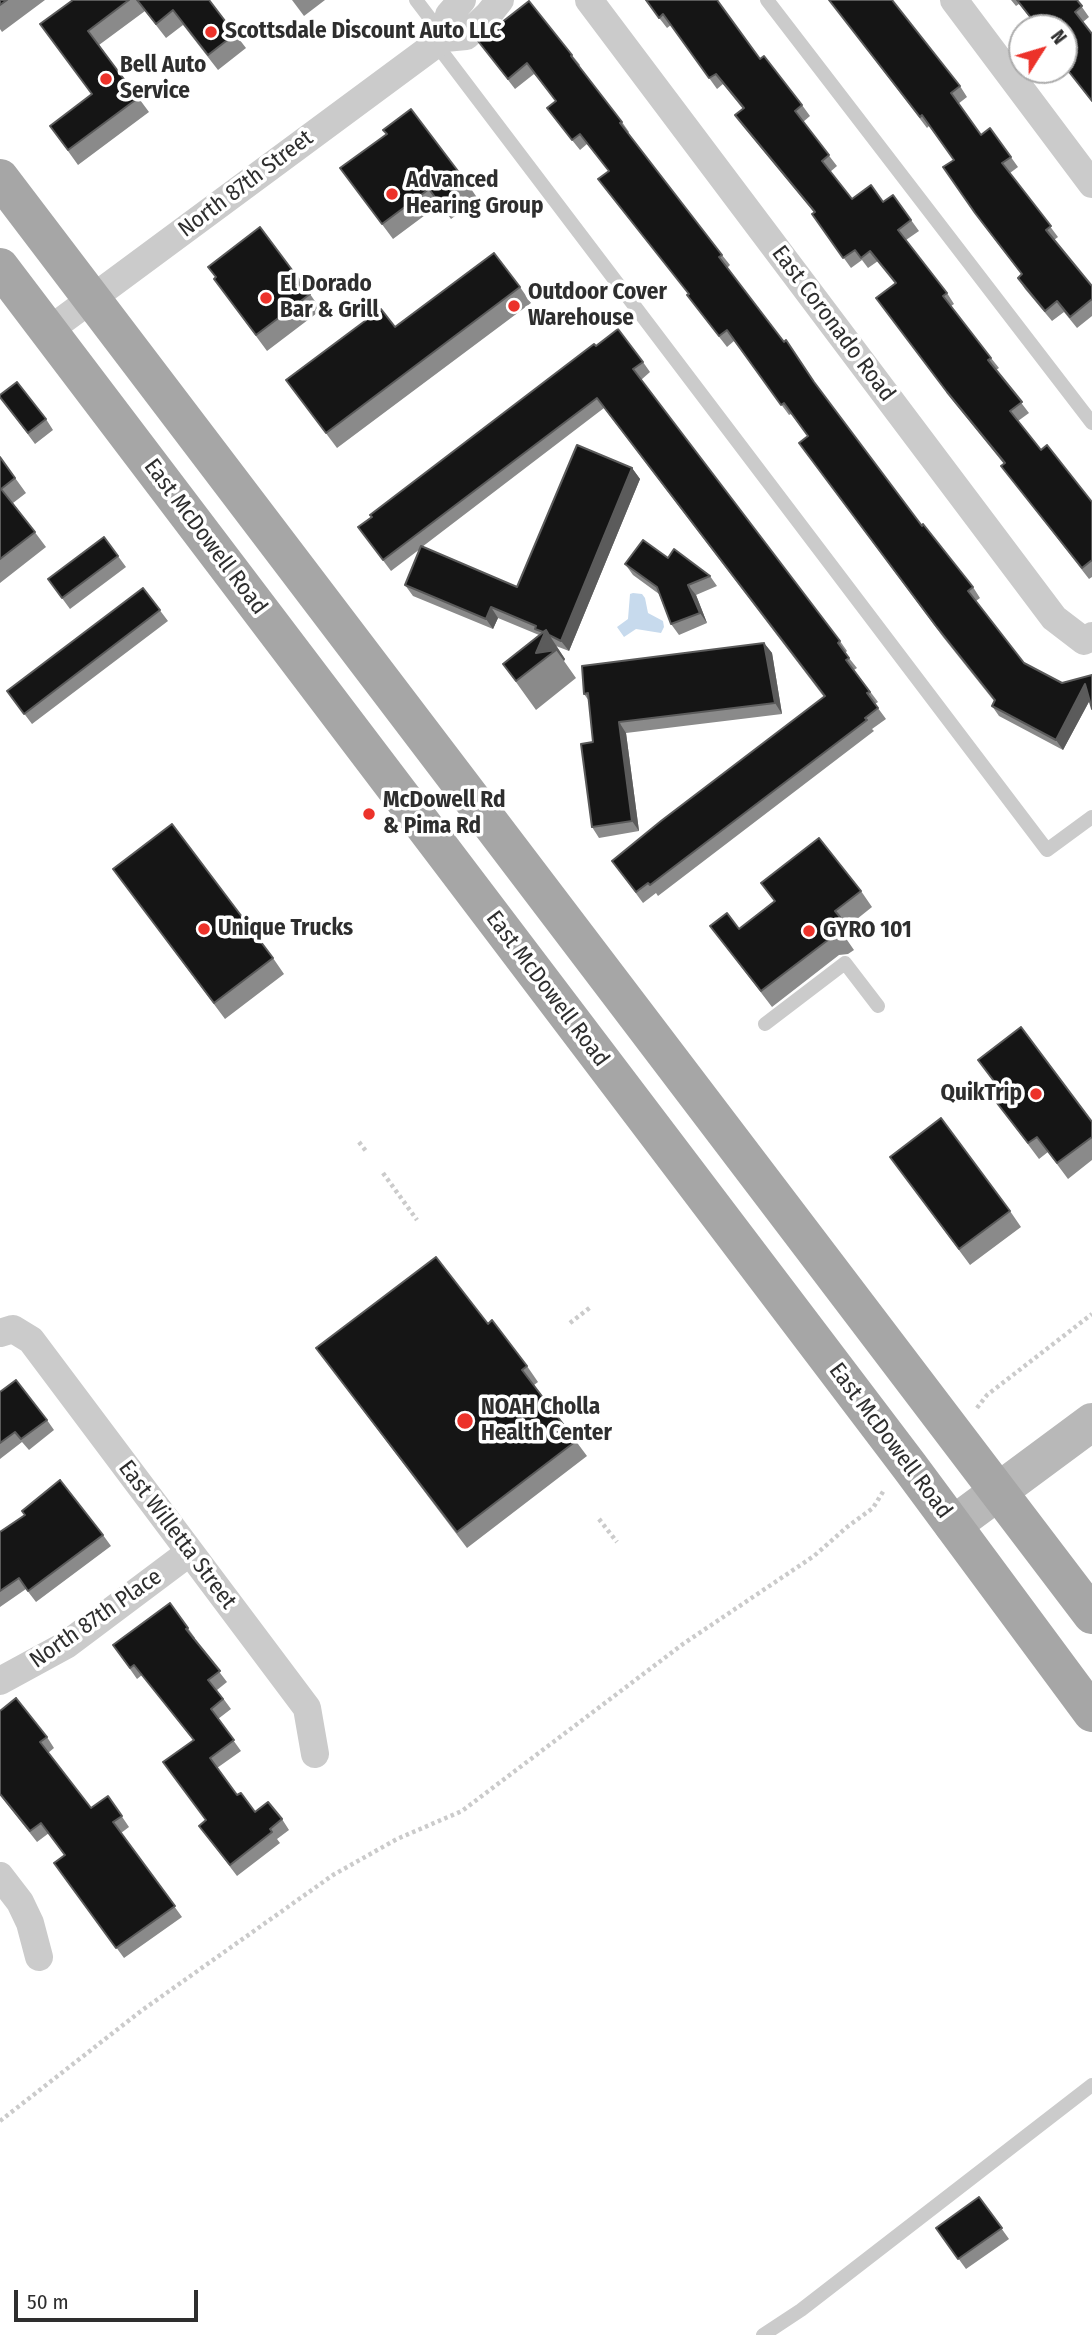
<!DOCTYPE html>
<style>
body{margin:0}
#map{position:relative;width:1092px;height:2335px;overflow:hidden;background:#fff;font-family:"Fira Sans Condensed",sans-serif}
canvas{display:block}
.north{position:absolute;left:1008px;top:14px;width:70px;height:70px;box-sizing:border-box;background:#fff;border:2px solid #ababab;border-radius:50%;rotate:53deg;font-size:19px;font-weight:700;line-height:28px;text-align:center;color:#2e2e2e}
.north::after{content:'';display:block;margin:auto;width:24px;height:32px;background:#ec322a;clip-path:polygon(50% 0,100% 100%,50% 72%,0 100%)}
.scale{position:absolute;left:14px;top:2290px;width:184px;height:32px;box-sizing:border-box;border:4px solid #2e2e2e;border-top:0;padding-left:9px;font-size:21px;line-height:24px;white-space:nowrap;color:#2e2e2e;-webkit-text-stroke:5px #fff;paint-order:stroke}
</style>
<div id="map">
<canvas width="1092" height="2335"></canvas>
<div class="north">N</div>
<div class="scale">50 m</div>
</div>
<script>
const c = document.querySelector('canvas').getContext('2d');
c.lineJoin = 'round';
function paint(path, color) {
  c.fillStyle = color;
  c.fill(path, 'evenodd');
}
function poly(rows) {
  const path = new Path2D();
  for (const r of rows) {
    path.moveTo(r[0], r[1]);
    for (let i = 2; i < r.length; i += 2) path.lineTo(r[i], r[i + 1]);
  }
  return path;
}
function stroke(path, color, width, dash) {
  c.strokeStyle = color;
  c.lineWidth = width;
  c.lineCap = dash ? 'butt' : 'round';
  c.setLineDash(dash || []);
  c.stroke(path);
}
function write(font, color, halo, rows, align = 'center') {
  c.font = font + ' "Fira Sans Condensed",sans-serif';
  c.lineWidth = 7;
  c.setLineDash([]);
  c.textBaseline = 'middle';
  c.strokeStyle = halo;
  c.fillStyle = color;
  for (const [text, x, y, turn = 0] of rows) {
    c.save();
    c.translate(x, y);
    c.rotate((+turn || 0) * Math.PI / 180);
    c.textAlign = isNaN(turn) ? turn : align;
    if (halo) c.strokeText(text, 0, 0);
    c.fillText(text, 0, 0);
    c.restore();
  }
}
paint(poly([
 [633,593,642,594,645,598,648,613,663,621,664,627,661,633,636,629,624,637,617,627,628,619,630,594]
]), '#c7daed');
stroke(poly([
 [359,1142,366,1151],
 [383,1173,417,1220],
 [570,1323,592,1306],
 [977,1408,987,1395,1092,1314],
 [599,1519,617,1542],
 [0,2121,141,2011,333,1875,397,1839,462,1811,683,1644,814,1556,847,1527,873,1508,884,1490]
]), '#cbcbcb', 4.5, [3.5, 3.5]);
stroke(poly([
 [416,0,445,38],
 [767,0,1092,423],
 [436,44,1047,850,1092,817],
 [765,1024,845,963,878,1006],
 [763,2335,801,2310,1092,2085]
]), '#cbcbcb', 14);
stroke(poly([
 [589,0,1054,618,1084,641,1092,636],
 [954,0,1092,184],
 [445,38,449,15,462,0],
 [48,331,436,44,445,38,466,36,488,15,500,0],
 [0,1333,13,1329,31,1340,307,1708,315,1754],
 [0,1681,66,1645,190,1552],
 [0,1876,20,1902,30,1923,39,1957]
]), '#cbcbcb', 28);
stroke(poly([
 [953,1525,1092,1422]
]), '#b8b8b8', 38);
stroke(poly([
 [0,178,1092,1615],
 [0,267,910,1467,1092,1713]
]), '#a6a6a6', 38);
paint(poly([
 [0,0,45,0,2,32,0,29],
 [73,0,209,0,246,48,218,70,183,25,166,38,145,11,99,45,149,112,78,165,50,126,92,95],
 [292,0,325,0,304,16],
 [645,0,717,0,760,59,802,105,810,116,803,122,837,166,830,172,852,199,883,202,893,195,919,231,906,240,947,293,954,304,951,306,991,358,999,368,996,370,1029,413,1018,421,1041,450,1092,502,1092,577,1089,579,1009,476,1001,466,1004,464,954,402,884,309,895,283,878,261,868,268,862,260,851,268,812,214,814,212,743,126,735,115,743,109,723,84,717,89,671,25,667,28],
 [829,0,892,0,960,86,967,97,958,104,981,135,990,128,1018,167,1010,173,1058,237,1054,240,1092,286,1092,316,1077,328,1064,312,1052,321,1025,289,1018,278,1022,275,982,223,943,167,954,160,929,126,927,128],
 [1011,0,1077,0,1089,17,1083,22,1092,34,1092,102,1066,68,1068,66,1064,61,1064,28,1038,28,1019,4,1016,6],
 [478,41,572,55,580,65,579,66,622,122,629,132,628,133,722,255,730,265,727,268,922,526,973,587,980,598,976,601,1024,663,1090,700,1063,750,999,716,992,706,994,701,943,637,807,454,808,436,791,414,789,415,734,341,727,347,695,306,687,295,689,294,606,190,598,179,609,171,587,144,580,150,555,119,547,108,556,101,534,74,515,89],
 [340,168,467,183,478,199,451,219,440,204,393,239],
 [214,279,310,294,321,310,267,351],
 [520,287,531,303,337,448,286,380,395,327],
 [596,346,643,362,650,372,641,380,840,641,847,651,845,653,857,668,854,670,878,702,875,704,886,719,872,729,874,731,658,896,656,893,643,903,612,861,824,697,604,408,422,547,517,587,632,468,640,479,569,651,556,646,565,659,564,661,576,678,536,710,503,664,539,635,498,618,493,629,413,596,405,585,420,549,391,571,358,527],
 [0,397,46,419,53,430,35,444],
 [0,457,26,493,13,503,46,547,0,583],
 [104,537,126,567,70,609,48,579],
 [668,558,710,576,717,586,696,595,707,623,679,635,671,624,659,594,633,575,625,564],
 [143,588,168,621,32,724,7,691],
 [764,643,772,653,782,714,626,733,639,831,599,838,592,827,593,742,589,701,584,694],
 [113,869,273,958,284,974,225,1019],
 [761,883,861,891,872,907,847,927,851,932,845,937,854,950,848,954,839,955,772,1007,710,926,739,929,774,901],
 [978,1060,1092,1122,1092,1160,1068,1179,1048,1152,1039,1159,997,1103,1005,1097],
 [890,1157,1010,1211,1021,1227,970,1265],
 [488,1324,527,1366,538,1382,534,1385,587,1456,467,1548,316,1348],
 [0,1392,47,1420,54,1430,29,1450,22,1442,0,1459],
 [0,1532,103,1535,111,1546,36,1602,26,1589,0,1607],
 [170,1603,195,1638,194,1639,227,1682,217,1690,231,1709,218,1719,241,1751,217,1768,237,1795,255,1812,282,1819,289,1830,277,1839,280,1843,237,1876,199,1826,206,1820,193,1740,142,1675,137,1679,113,1645],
 [0,1711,47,1737,54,1748,48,1753,91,1808,108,1796,129,1827,121,1833,182,1917,124,1958,54,1863,64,1855,49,1833,37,1842,0,1795],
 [979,2197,1009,2239,966,2269,936,2228]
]), '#8a8a8a');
paint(poly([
 [632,468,640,479,569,651,561,641],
 [688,585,696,595,707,623,700,613],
 [491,607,498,618,493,629,486,619],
 [546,630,565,659,564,661,556,650,536,653],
 [764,643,772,653,782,714,775,703],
 [1085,684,1092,696,1063,750,1056,740],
 [619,722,626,733,639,831,632,821]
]), '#5b5b5b');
const building = poly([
 [0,0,7,0,0,5,0,0],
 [73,0,129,0,88,31,138,98,68,150,50,126,92,94,40,24,73,0],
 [137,0,209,0,235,34,208,55,173,10,156,24,137,0],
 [646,0,717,0,760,59,764,56,802,105,795,111,829,155,822,161,852,199,871,185,883,202,893,195,911,220,898,230,947,293,943,296,991,358,988,360,1022,402,1010,411,1041,450,1047,445,1092,502,1092,560,1082,568,1001,466,1005,463,947,392,876,298,896,283,870,251,861,258,855,250,843,258,812,214,815,212,735,115,744,108,716,74,709,78,663,14,659,18,646,0],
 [829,0,892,0,960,86,951,93,981,135,990,128,1011,157,1002,163,1051,226,1046,230,1092,286,1092,299,1070,317,1057,301,1045,311,1018,278,1022,274,975,213,943,167,954,160,922,115,920,117,829,0],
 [1017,0,1077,0,1082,6,1075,12,1092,34,1092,101,1066,68,1068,66,1064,60,1064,28,1039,28,1017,0],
 [529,1,572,55,571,56,622,122,620,123,722,255,719,257,784,342,786,340,814,382,922,526,923,524,973,587,968,591,1024,663,1062,683,1092,675,1092,709,1085,684,1056,740,992,706,995,700,936,626,799,443,808,436,784,403,781,405,727,330,719,336,687,295,689,294,598,179,609,171,580,134,572,140,547,108,556,101,527,63,508,79,478,41,529,1],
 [411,109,467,183,440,204,429,189,382,224,340,168,387,134,383,130,411,109],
 [260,227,310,294,256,335,214,279,216,277,208,267,260,227],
 [494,253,520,287,326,433,286,380,381,309,395,327,494,253],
 [618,329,643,362,633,369,840,641,838,643,849,658,846,660,870,692,867,693,878,708,865,718,867,720,650,885,648,883,636,892,612,861,661,821,825,696,597,398,383,560,358,527,372,517,370,515,594,344,596,346,618,329],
 [17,382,46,419,28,433,0,397,0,395,17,382],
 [577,445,632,468,561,641,549,635,546,630,543,632,535,629,536,626,491,607,486,619,405,585,421,546,517,587,577,445],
 [0,457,15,478,1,489,35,532,0,559,0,457],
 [104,537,118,556,62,598,48,579,104,537],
 [643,540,668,558,674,549,710,576,688,585,700,613,671,624,657,587,625,564,643,540],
 [143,588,160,610,24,714,7,691,143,588],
 [546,630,536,653,556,650,516,681,503,664,546,630],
 [764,643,775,703,619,722,632,821,592,827,581,744,593,742,588,693,584,694,582,666,764,643],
 [172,824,273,958,214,1003,113,869,172,824],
 [819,838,861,891,835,911,840,917,833,922,843,934,837,938,828,940,761,991,710,926,727,913,739,929,775,901,761,883,819,838],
 [1021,1027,1092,1122,1092,1137,1057,1163,1037,1137,1028,1143,997,1103,1006,1097,978,1060,1021,1027],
 [941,1118,1010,1211,959,1249,890,1157,941,1118],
 [436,1257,488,1324,492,1320,527,1366,522,1370,576,1441,457,1532,316,1348,436,1257],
 [16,1380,47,1420,21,1439,15,1432,0,1443,0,1392,16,1380],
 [60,1480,103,1535,28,1591,19,1578,0,1591,0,1532,25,1515,22,1511,60,1480],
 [170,1603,188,1628,186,1629,220,1671,208,1680,223,1699,211,1709,234,1740,210,1758,237,1795,241,1793,255,1812,268,1802,282,1819,270,1829,272,1832,230,1865,199,1826,206,1820,163,1762,194,1740,134,1665,130,1668,113,1645,170,1603],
 [16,1698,47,1737,40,1742,91,1808,108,1796,122,1816,113,1822,175,1906,116,1948,54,1863,65,1855,41,1823,30,1831,0,1794,0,1711,16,1698],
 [979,2197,1002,2228,958,2259,936,2228,979,2197]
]);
paint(building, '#151515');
stroke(building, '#5b5b5b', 2);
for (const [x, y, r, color] of [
 [211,32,7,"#ec322a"],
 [106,79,7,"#ec322a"],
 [392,194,7,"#ec322a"],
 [266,298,7,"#ec322a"],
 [514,306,7,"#ec322a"],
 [369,814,7,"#ec322a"],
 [204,929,7,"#ec322a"],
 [809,931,7,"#ec322a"],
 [1036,1094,7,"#ec322a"],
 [465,1421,9,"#ec322a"]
]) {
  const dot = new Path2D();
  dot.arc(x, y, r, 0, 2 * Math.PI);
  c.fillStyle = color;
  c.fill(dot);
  stroke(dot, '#fff', 2.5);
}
write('bold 23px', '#2e2e2e', '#fff', [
 ["Scottsdale Discount Auto LLC",225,32],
 ["Bell Auto",120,66],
 ["Service",120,92],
 ["Advanced",406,181],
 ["Hearing Group",406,207],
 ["El Dorado",280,285],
 ["Bar & Grill",280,311],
 ["Outdoor Cover",528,293],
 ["Warehouse",528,319],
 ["McDowell Rd",383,801],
 ["& Pima Rd",383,827],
 ["Unique Trucks",218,929],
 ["GYRO 101",823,931],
 ["QuikTrip",1022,1094,"right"],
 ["NOAH Cholla",481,1408],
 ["Health Center",481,1434]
], 'left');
write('23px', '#2e2e2e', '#fff', [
 ["North 87th Street",246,184,-37],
 ["East Coronado Road",833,324,53],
 ["East McDowell Road",205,537,53],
 ["East McDowell Road",547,989,53],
 ["East McDowell Road",890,1441,53],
 ["East Willetta Street",177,1535,53],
 ["North 87th Place",96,1619,-35]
]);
</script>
